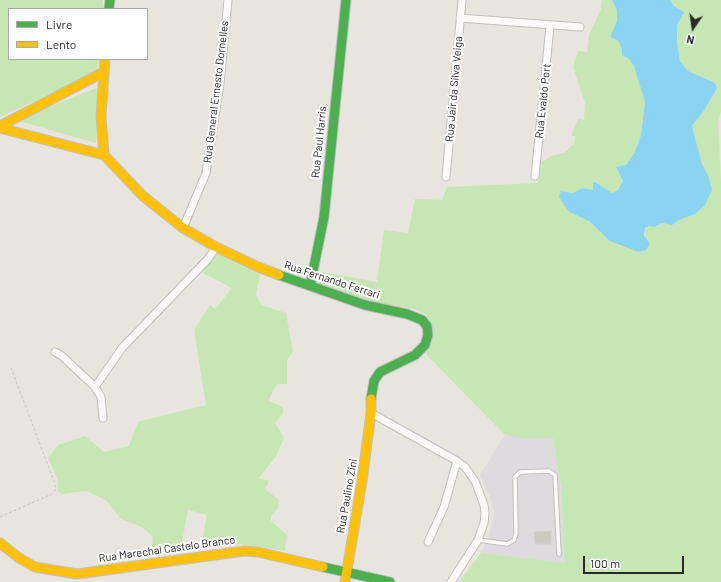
<!DOCTYPE html>
<style>
body{margin:0}
#map{position:relative;width:721px;height:582px;overflow:hidden;background:#e8e4de;font-family:Barlow,sans-serif}
canvas{display:block}
.legend{position:absolute;left:8px;top:8px;width:140px;height:52px;box-sizing:border-box;background:#fff;border:1px solid #a9a9a9;margin:0;padding:5px 7px;list-style:none;font-size:12px;color:#292929}
.legend li{display:flex;align-items:center;gap:8px;height:20px}
.legend b{width:20px;border:1px solid #a9a9a9}
.north{position:absolute;left:673px;top:8px;width:40px;height:40px;-webkit-text-stroke:3px #fff;paint-order:stroke;rotate:193deg;font-size:11px;font-weight:700;line-height:16px;text-align:center;color:#292929}
.north::after{content:'';display:block;margin:auto;width:14px;height:18px;background:#292929;clip-path:polygon(50% 0,100% 100%,50% 72%,0 100%)}
.scale{position:absolute;left:583px;top:556px;width:101px;height:18px;box-sizing:border-box;border:2px solid #292929;border-top:0;padding-left:5px;font-size:12px;line-height:14px;white-space:nowrap;color:#292929;-webkit-text-stroke:3px #fff;paint-order:stroke}
</style>
<div id="map">
<canvas width="721" height="582"></canvas>
<ul class="legend">
<li><b style="height:5px;background:#4caf50"></b>Livre</li>
<li><b style="height:5px;background:#ffc107"></b>Lento</li>
</ul>
<div class="north">N</div>
<div class="scale">100 m</div>
</div>
<script>
const c = document.querySelector('canvas').getContext('2d');
c.lineJoin = 'round';
function paint(path, color) {
  c.fillStyle = color;
  c.fill(path, 'evenodd');
}
function poly(rows) {
  const path = new Path2D();
  for (const r of rows) {
    path.moveTo(r[0], r[1]);
    for (let i = 2; i < r.length; i += 2) path.lineTo(r[i], r[i + 1]);
  }
  return path;
}
function stroke(path, color, width, dash) {
  c.strokeStyle = color;
  c.lineWidth = width;
  c.lineCap = dash ? 'butt' : 'round';
  c.setLineDash(dash || []);
  c.stroke(path);
}
function write(font, color, halo, rows, align = 'center') {
  c.font = font + ' Barlow,sans-serif';
  c.lineWidth = 4;
  c.setLineDash([]);
  c.textBaseline = 'middle';
  c.strokeStyle = halo;
  c.fillStyle = color;
  for (const [text, x, y, turn = 0] of rows) {
    c.save();
    c.translate(x, y);
    c.rotate((+turn || 0) * Math.PI / 180);
    c.textAlign = isNaN(turn) ? turn : align;
    if (halo) c.strokeText(text, 0, 0);
    c.fillText(text, 0, 0);
    c.restore();
  }
}
paint(poly([
 [505,435,521,438,553,438,561,489,565,563,481,553,489,538,494,513,490,497,480,475]
]), '#dedbde');
paint(poly([
 [0,0,103,0,103,9,9,9,9,59,99,59,96,72,0,117],
 [602,0,612,0,617,10,617,21,610,37,618,41,634,66,639,79,645,102,641,135,635,152,626,165,616,168,623,181,618,190,612,194,595,182,593,190,582,188,573,193,562,191,569,212,589,221,610,241,638,252,646,250,645,228,649,226,654,227,662,223,672,225,679,220,695,214,708,175,702,164,692,126,703,112,717,88,715,83,688,71,680,61,677,42,677,26,684,12,674,6,670,0,721,0,721,111,718,122,721,180,721,582,459,582,481,553,565,563,561,487,553,438,521,438,505,435,426,354,433,337,430,321,425,314,415,309,366,302,314,285,317,271,377,282,384,230,408,233,415,199,442,200,447,187,538,183,541,162,553,155,564,153,574,144,575,136,571,136,578,119,584,120,585,103,573,67,578,51,587,52,589,35,601,9],
 [99,87,96,143,16,120],
 [216,253,260,275,256,294,261,305,286,313,293,352,287,360,287,384,277,384,268,401,283,407,283,414,275,423,284,438,276,456,259,478,269,481,265,489,279,500,278,508,271,516,271,521,287,535,285,551,242,544,201,548,207,515,188,510,180,553,151,557,153,537,142,527,121,519,106,500,86,491,62,494,58,491,58,480,48,458,58,445,85,436,104,452,129,446,138,422,206,405,194,330,210,305,215,309,232,288,201,272]
]), '#c6e7b3');
paint(poly([
 [612,0,670,0,674,6,684,12,677,26,677,42,680,61,688,71,715,83,717,88,703,112,692,126,702,164,708,175,712,190,705,205,695,214,679,220,672,225,662,223,654,227,649,226,645,228,644,235,650,244,646,250,638,252,610,241,589,221,569,212,559,197,561,191,573,193,582,188,593,190,593,183,595,182,612,193,618,190,623,181,616,167,626,165,635,152,641,135,645,102,634,66,628,58,622,55,622,48,618,41,610,37,617,21,617,10]
]), '#8ad3f2');
const building = poly([
 [551,531,551,544,535,544,534,532,551,531]
]);
paint(building, '#cdcac5');
stroke(building, '#d3d0ca', 1);
const lane = poly([
 [478,540,507,544,514,540,516,534,515,477,520,472,549,471,555,475,559,554]
]);
const street = poly([
 [460,18,580,27],
 [535,176,550,26],
 [446,177,462,0],
 [183,228,206,173,220,84,228,0],
 [55,352,62,356,95,387,122,348,208,259,216,247],
 [95,387,101,397,103,418],
 [371,413,457,461,465,467,475,481,484,505,485,513,484,523,478,540,451,582],
 [428,542,444,507,457,461]
]);
const fast = poly([
 [109,9,110,0],
 [279,275,365,305,407,314,422,320,427,326,428,335,425,345,415,355,380,372,374,381,371,399],
 [310,286,324,217,346,0],
 [323,567,390,582]
]);
const slow = poly([
 [105,59,101,117,104,155,143,196,183,228,216,247,258,267,279,275],
 [0,126,104,72],
 [0,128,104,155],
 [0,543,19,558,35,567,77,574,244,551,258,552,323,567],
 [345,582,362,481,371,413,371,399]
]);
stroke(lane, '#c1c0c0', 5.5);
stroke(street, '#c1c0c0', 9);
stroke(fast, '#c1c0c0', 11);
stroke(slow, '#c1c0c0', 11);
stroke(poly([
 [0,517,52,494,56,489,54,481,11,368]
]), '#c4c4c3', 1, [3, 2]);
stroke(lane, '#fcfbfa', 3.5);
stroke(street, '#fcfbfa', 7);
stroke(fast, '#4caf50', 9);
stroke(slow, '#ffc107', 9);
write('11px', '#292929', '#fff', [
 ["Rua Jair da Silva Veiga",454,89,-85],
 ["Rua General Ernesto Dornelles",216,92,-83],
 ["Rua Evaldo Port",543,101,-84],
 ["Rua Paul Harris",319,142,-84],
 ["Rua Fernando Ferrari",332,280,18],
 ["Rua Paulino Zini",347,496,-80],
 ["Rua Marechal Castelo Branco",167,549,-8]
]);
</script>
